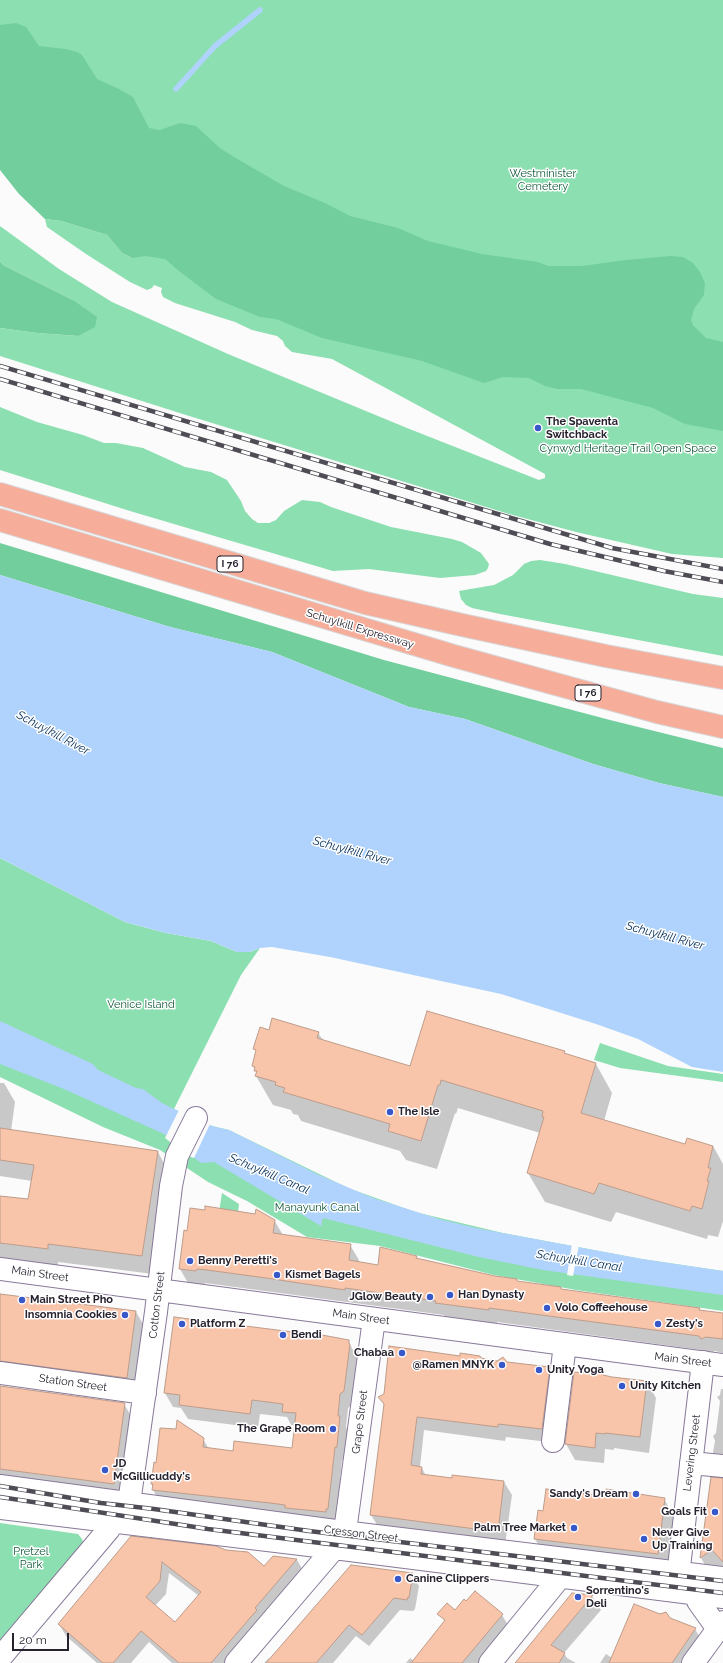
<!DOCTYPE html>
<style>
body{margin:0}
#map{position:relative;width:723px;height:1663px;overflow:hidden;background:#fbfbfb;font-family:Raleway,sans-serif}
canvas{display:block}
.scale{position:absolute;left:12px;top:1633px;width:57px;height:18px;box-sizing:border-box;border:2px solid #27222e;border-top:0;padding-left:5px;font-size:12px;line-height:14px;white-space:nowrap;color:#27222e;-webkit-text-stroke:3px #fff;paint-order:stroke}
</style>
<div id="map">
<canvas width="723" height="1663"></canvas>
<div class="scale">20 m</div>
</div>
<script>
const c = document.querySelector('canvas').getContext('2d');
c.lineJoin = 'round';
function paint(path, color) {
  c.fillStyle = color;
  c.fill(path, 'evenodd');
}
function poly(rows) {
  const path = new Path2D();
  for (const r of rows) {
    path.moveTo(r[0], r[1]);
    for (let i = 2; i < r.length; i += 2) path.lineTo(r[i], r[i + 1]);
  }
  return path;
}
function stroke(path, color, width, dash) {
  c.strokeStyle = color;
  c.lineWidth = width;
  c.lineCap = dash ? 'butt' : 'round';
  c.setLineDash(dash || []);
  c.stroke(path);
}
function write(font, color, halo, rows, align = 'center') {
  c.font = font + ' Raleway,sans-serif';
  c.lineWidth = 3;
  c.setLineDash([]);
  c.textBaseline = 'middle';
  c.strokeStyle = halo;
  c.fillStyle = color;
  for (const [text, x, y, turn = 0] of rows) {
    c.save();
    c.translate(x, y);
    c.rotate((+turn || 0) * Math.PI / 180);
    c.textAlign = isNaN(turn) ? turn : align;
    if (halo) c.strokeText(text, 0, 0);
    c.fillText(text, 0, 0);
    c.restore();
  }
}
paint(poly([
 [0,0,723,0,723,558,672,554,576,532,509,514,186,415,0,356,0,328,37,333,78,336,73,300,3,265,0,261,0,226,59,269,112,302,228,354,407,428,539,480,545,478,545,474,332,359,292,352,285,346,283,341,277,336,252,330,235,322,175,303,163,297,161,292,162,288,154,285,152,288,147,290,130,282,86,254,47,227,45,219,61,221,107,235,122,253,132,258,0,63],
 [0,407,37,422,83,435,104,443,116,443,143,448,185,467,211,472,227,480,241,501,245,511,252,519,258,523,269,523,276,520,284,511,302,500,320,502,331,507,391,527,452,539,462,542,481,553,489,564,488,568,486,571,475,575,440,578,369,569,333,571,130,511,0,470],
 [540,560,565,564,693,594,723,598,723,656,500,614,472,608,466,605,461,599,459,591,494,585,513,575,524,564,531,561],
 [0,858,125,922,166,933,211,941,237,952,250,952,260,948,241,975,174,1109,212,1126,229,1130,348,1188,415,1212,503,1233,642,1259,723,1271,723,1311,576,1290,494,1275,380,1246,307,1237,247,1201,208,1182,160,1150,103,1127,0,1077],
 [600,1043,668,1066,723,1074,723,1082,620,1068,594,1060],
 [222,1193,239,1204,238,1212,216,1232],
 [0,1523,78,1534,82,1539,83,1542,82,1545,0,1642]
]), '#8cdfb0');
paint(poly([
 [16,23,26,27,39,46,66,49,77,52,82,55,97,79,119,89,133,97,149,128,160,130,180,123,196,126,220,148,234,157,284,186,325,203,350,216,398,228,428,241,482,254,538,262,548,266,582,266,626,260,671,256,683,257,693,263,700,272,705,283,704,295,694,309,691,320,693,325,706,338,723,342,723,431,685,424,653,408,581,389,557,389,545,386,529,378,503,377,484,383,422,361,322,338,276,319,260,317,216,299,179,271,165,259,145,256,132,258,122,253,107,235,61,221,45,219,19,194,0,170,0,25],
 [0,261,3,265,73,300,97,317,95,327,78,336,37,333,0,328],
 [0,543,384,660,610,720,723,748,723,797,659,783,593,764,465,719,409,707,272,652,170,627,0,575]
]), '#72cf9d');
paint(poly([
 [0,575,170,627,272,652,409,707,465,719,593,764,659,783,723,797,723,1072,692,1067,638,1039,596,1024,501,994,330,957,272,947,260,948,250,952,237,952,211,941,166,933,125,922,0,858],
 [0,1021,93,1064,98,1070,136,1088,143,1089,162,1103,174,1109,212,1126,229,1130,319,1175,373,1198,439,1219,476,1228,642,1259,723,1271,723,1295,543,1270,479,1257,323,1218,321,1226,214,1162,201,1163,164,1134,64,1089,0,1064]
]), '#b0d3fd');
paint(poly([
 [179,1110,210,1124,194,1158,188,1156,165,1138],
 [572,1244,579,1245,573,1276,567,1275]
]), '#fbfbfb');
paint(poly([
 [270,1031,318,1033,323,1040,411,1067,564,1052,566,1055,596,1064,612,1093,604,1121,686,1146,713,1146,723,1164,723,1221,718,1237,708,1235,707,1239,616,1212,611,1222,545,1202,528,1173,540,1133,458,1108,456,1114,455,1113,437,1169,406,1160,400,1151,301,1121,298,1115,293,1114,291,1110,273,1105,256,1076,257,1074,253,1066,256,1053,255,1049],
 [0,1083,4,1083,15,1102,11,1131,158,1152,168,1171,153,1274,58,1262,58,1267,0,1260,0,1197,29,1200,32,1181,0,1176],
 [274,1220,283,1235,350,1245,359,1260,358,1263,379,1266,416,1256,418,1259,517,1282,561,1290,699,1309,700,1311,723,1314,723,1353,715,1351,710,1353,708,1351,497,1322,497,1324,445,1317,444,1315,205,1283,204,1286,188,1283,180,1269],
 [0,1295,136,1312,146,1329,136,1395,0,1383],
 [302,1335,348,1341,358,1359,352,1405,348,1408,346,1427,348,1431,344,1460,342,1460,336,1523,161,1504,153,1490,152,1484,157,1464,203,1439,209,1449,234,1452,293,1450,295,1426,291,1425,287,1417,260,1414,258,1428,188,1419,181,1408,173,1407,165,1393],
 [481,1359,549,1368,557,1382,549,1442,506,1437,505,1441,424,1430,420,1467,422,1468,426,1476,453,1479,504,1482,512,1495,505,1545,379,1528,371,1515,385,1406,380,1398],
 [603,1373,605,1377,647,1382,656,1398,649,1453,614,1448,614,1450,605,1449,604,1463,575,1460,566,1444],
 [0,1387,124,1404,134,1421,124,1501,0,1484],
 [721,1389,723,1389,723,1469,713,1452,715,1441,713,1436,716,1433,720,1401,717,1397,720,1395],
 [712,1478,723,1478,723,1568,711,1575,701,1558],
 [606,1497,664,1499,676,1520,669,1575,547,1560,535,1539,544,1512],
 [132,1537,264,1568,273,1557,297,1560,304,1572,228,1663,172,1663,149,1642,131,1663,97,1663,66,1636,59,1624],
 [169,1573,199,1596,175,1623,155,1606,166,1594],
 [412,1574,419,1586,415,1609,413,1611,400,1610,369,1646,356,1636,333,1663,264,1663,269,1658,271,1659],
 [475,1592,502,1615,509,1627,479,1663,406,1663,410,1658,414,1661,445,1622,441,1616,455,1611,466,1602],
 [573,1594,592,1596,601,1610,564,1653,567,1658,576,1663,517,1663],
 [669,1619,695,1629,703,1643,690,1663,600,1663,606,1654,612,1658]
]), '#0003');
stroke(poly([
 [176,89,215,46,260,10]
]), '#b0d3fd', 5.5);
const building = poly([
 [427,1011,565,1051,564,1053,596,1063,581,1113,685,1144,687,1138,713,1146,708,1168,711,1168,707,1181,709,1181,702,1209,692,1206,690,1211,599,1183,594,1194,527,1173,544,1117,542,1117,543,1111,441,1080,440,1085,438,1085,421,1141,388,1131,390,1124,283,1092,285,1088,275,1085,276,1082,255,1076,257,1071,254,1071,255,1067,252,1066,256,1050,253,1049,260,1027,269,1030,272,1018,319,1032,317,1038,410,1066,427,1011],
 [0,1128,158,1151,142,1256,48,1244,48,1249,0,1243,0,1196,28,1199,34,1165,0,1160,0,1128],
 [205,1206,255,1214,256,1209,275,1220,273,1233,351,1244,349,1260,378,1265,380,1247,417,1256,416,1258,495,1276,517,1279,517,1281,561,1287,561,1289,700,1308,699,1310,723,1313,723,1339,706,1337,701,1339,699,1336,489,1308,489,1310,435,1303,436,1301,345,1288,345,1290,266,1278,207,1270,197,1269,196,1271,179,1269,184,1230,187,1231,190,1208,205,1210,205,1206],
 [0,1294,136,1311,127,1378,0,1361,0,1294],
 [174,1317,293,1332,298,1330,302,1334,322,1335,349,1340,349,1344,350,1344,344,1391,340,1394,338,1416,340,1416,337,1447,335,1447,328,1509,326,1509,326,1512,285,1508,285,1505,270,1503,152,1490,153,1484,151,1484,154,1462,156,1463,160,1428,176,1429,177,1420,204,1438,203,1447,233,1451,234,1441,292,1448,296,1413,282,1412,283,1404,252,1400,250,1414,179,1405,180,1395,164,1393,174,1317],
 [389,1346,460,1356,460,1353,480,1356,481,1358,497,1361,503,1357,507,1362,550,1367,542,1429,498,1424,498,1427,417,1417,411,1465,422,1467,421,1474,452,1478,452,1475,504,1481,498,1532,370,1515,384,1404,378,1397,384,1394,389,1346],
 [586,1370,604,1372,603,1375,612,1377,647,1381,640,1437,605,1433,605,1434,596,1433,595,1448,565,1444,574,1372,586,1373,586,1370],
 [0,1386,125,1403,114,1484,0,1469,0,1386],
 [711,1477,723,1478,723,1562,712,1550,700,1558,711,1477],
 [546,1489,605,1496,606,1489,665,1498,658,1554,534,1539,538,1510,543,1511,546,1489],
 [131,1536,216,1546,226,1550,248,1552,264,1566,273,1556,297,1559,255,1608,257,1610,211,1663,179,1663,141,1631,113,1663,103,1663,58,1624,131,1536],
 [162,1562,201,1592,175,1622,146,1597,160,1581,162,1562],
 [351,1565,413,1573,409,1598,408,1597,407,1600,394,1598,362,1635,349,1625,316,1663,266,1663,351,1565],
 [475,1591,503,1614,462,1663,411,1663,445,1620,437,1614,447,1603,455,1610,464,1599,466,1601,475,1591],
 [572,1593,593,1595,551,1645,565,1653,559,1663,515,1663,572,1593],
 [634,1604,660,1614,666,1612,670,1618,696,1628,672,1663,609,1663,634,1604]
]);
paint(building, '#f8c4aa');
stroke(building, '#be9c8a', 1);
const minor = poly([
 [0,1269,723,1365],
 [0,1373,145,1393],
 [553,1441,565,1344],
 [691,1463,723,1466],
 [0,1486,343,1532,723,1578],
 [130,1496,156,1312,171,1186,177,1156,196,1118],
 [0,1508,334,1548,723,1597],
 [346,1524,374,1319],
 [679,1567,703,1362],
 [698,1601,718,1629],
 [0,1658,109,1529],
 [236,1663,330,1553],
 [490,1663,556,1582],
 [693,1663,723,1622]
]);
const highway = poly([
 [0,494,365,603,462,625,606,656,723,678],
 [0,520,454,656,657,712,723,727]
]);
stroke(minor, '#877998', 24);
stroke(highway, '#d8d7d9', 24);
stroke(minor, '#fff', 22);
stroke(highway, '#f6ad9a', 22);
const rail = poly([
 [0,366,612,548,723,569],
 [0,379,550,544,664,571,723,582],
 [0,1486,101,1503,154,1509,309,1531,723,1581],
 [0,1497,208,1529,723,1593]
]);
stroke(rail, '#504c56', 4.5);
stroke(rail, '#fff', 3, [9]);
for (const [x, y, r, color] of [
 [538,428,4,"#3858c9"],
 [390,1112,4,"#3858c9"],
 [190,1261,4,"#3858c9"],
 [277,1275,4,"#3858c9"],
 [450,1295,4,"#3858c9"],
 [430,1297,4,"#3858c9"],
 [22,1300,4,"#3858c9"],
 [547,1308,4,"#3858c9"],
 [125,1315,4,"#3858c9"],
 [182,1324,4,"#3858c9"],
 [658,1324,4,"#3858c9"],
 [283,1335,4,"#3858c9"],
 [402,1353,4,"#3858c9"],
 [502,1365,4,"#3858c9"],
 [539,1370,4,"#3858c9"],
 [622,1386,4,"#3858c9"],
 [333,1429,4,"#3858c9"],
 [105,1470,4,"#3858c9"],
 [636,1494,4,"#3858c9"],
 [715,1512,4,"#3858c9"],
 [574,1528,4,"#3858c9"],
 [644,1539,4,"#3858c9"],
 [398,1579,4,"#3858c9"],
 [578,1597,4,"#3858c9"]
]) {
  const dot = new Path2D();
  dot.arc(x, y, r, 0, 2 * Math.PI);
  c.fillStyle = color;
  c.fill(dot);
  stroke(dot, '#fff', 1.5);
}
for (const [x, y, w] of [
 [230,564,26],
 [588,693,26]
]) {
  const box = new Path2D();
  box.roundRect(x - w / 2, y - 8, w, 16, 3);
  c.fillStyle = '#fff';
  c.fill(box);
  stroke(box, '#27222e', 1);
}
write('bold 10px', '#27222e', null, [
 ["I 76",230,564],
 ["I 76",588,693]
]);
write('11px', '#0f5737', '#fff', [
 ["Westminister",543,174],
 ["Cemetery",543,187],
 ["Cynwyd Heritage Trail Open Space",628,449],
 ["Venice Island",141,1005],
 ["Manayunk Canal",317,1208],
 ["Pretzel",31,1552],
 ["Park",31,1565]
]);
write('bold 11px', '#27222e', '#fff', [
 ["The Spaventa",546,422],
 ["Switchback",546,435],
 ["The Isle",398,1112],
 ["Benny Peretti's",198,1261],
 ["Kismet Bagels",285,1275],
 ["Han Dynasty",458,1295],
 ["JGlow Beauty",422,1297,"right"],
 ["Main Street Pho",30,1300],
 ["Volo Coffeehouse",555,1308],
 ["Insomnia Cookies",117,1315,"right"],
 ["Platform Z",190,1324],
 ["Zesty's",666,1324],
 ["Bendi",291,1335],
 ["Chabaa",394,1353,"right"],
 ["@Ramen MNYK",494,1365,"right"],
 ["Unity Yoga",547,1370],
 ["Unity Kitchen",630,1386],
 ["The Grape Room",325,1429,"right"],
 ["JD",113,1464],
 ["McGillicuddy's",113,1477],
 ["Sandy's Dream",628,1494,"right"],
 ["Goals Fit",707,1512,"right"],
 ["Palm Tree Market",566,1528,"right"],
 ["Never Give",652,1533],
 ["Up Training",652,1546],
 ["Canine Clippers",406,1579],
 ["Sorrentino's",586,1591],
 ["Deli",586,1604]
], 'left');
write('11px', '#27222e', '#fff', [
 ["Schuylkill Expressway",360,629,17],
 ["Main Street",40,1274,8],
 ["Cotton Street",157,1305,-83],
 ["Main Street",361,1317,8],
 ["Main Street",683,1360,7],
 ["Station Street",73,1383,8],
 ["Grape Street",360,1422,-83],
 ["Levering Street",692,1453,-83],
 ["Cresson Street",361,1534,7]
]);
write('italic 12px', '#032e58', '#fff', [
 ["Schuylkill River",53,733,28],
 ["Schuylkill River",352,851,15],
 ["Schuylkill River",665,936,15],
 ["Schuylkill Canal",269,1174,23],
 ["Schuylkill Canal",579,1261,9]
]);
</script>
